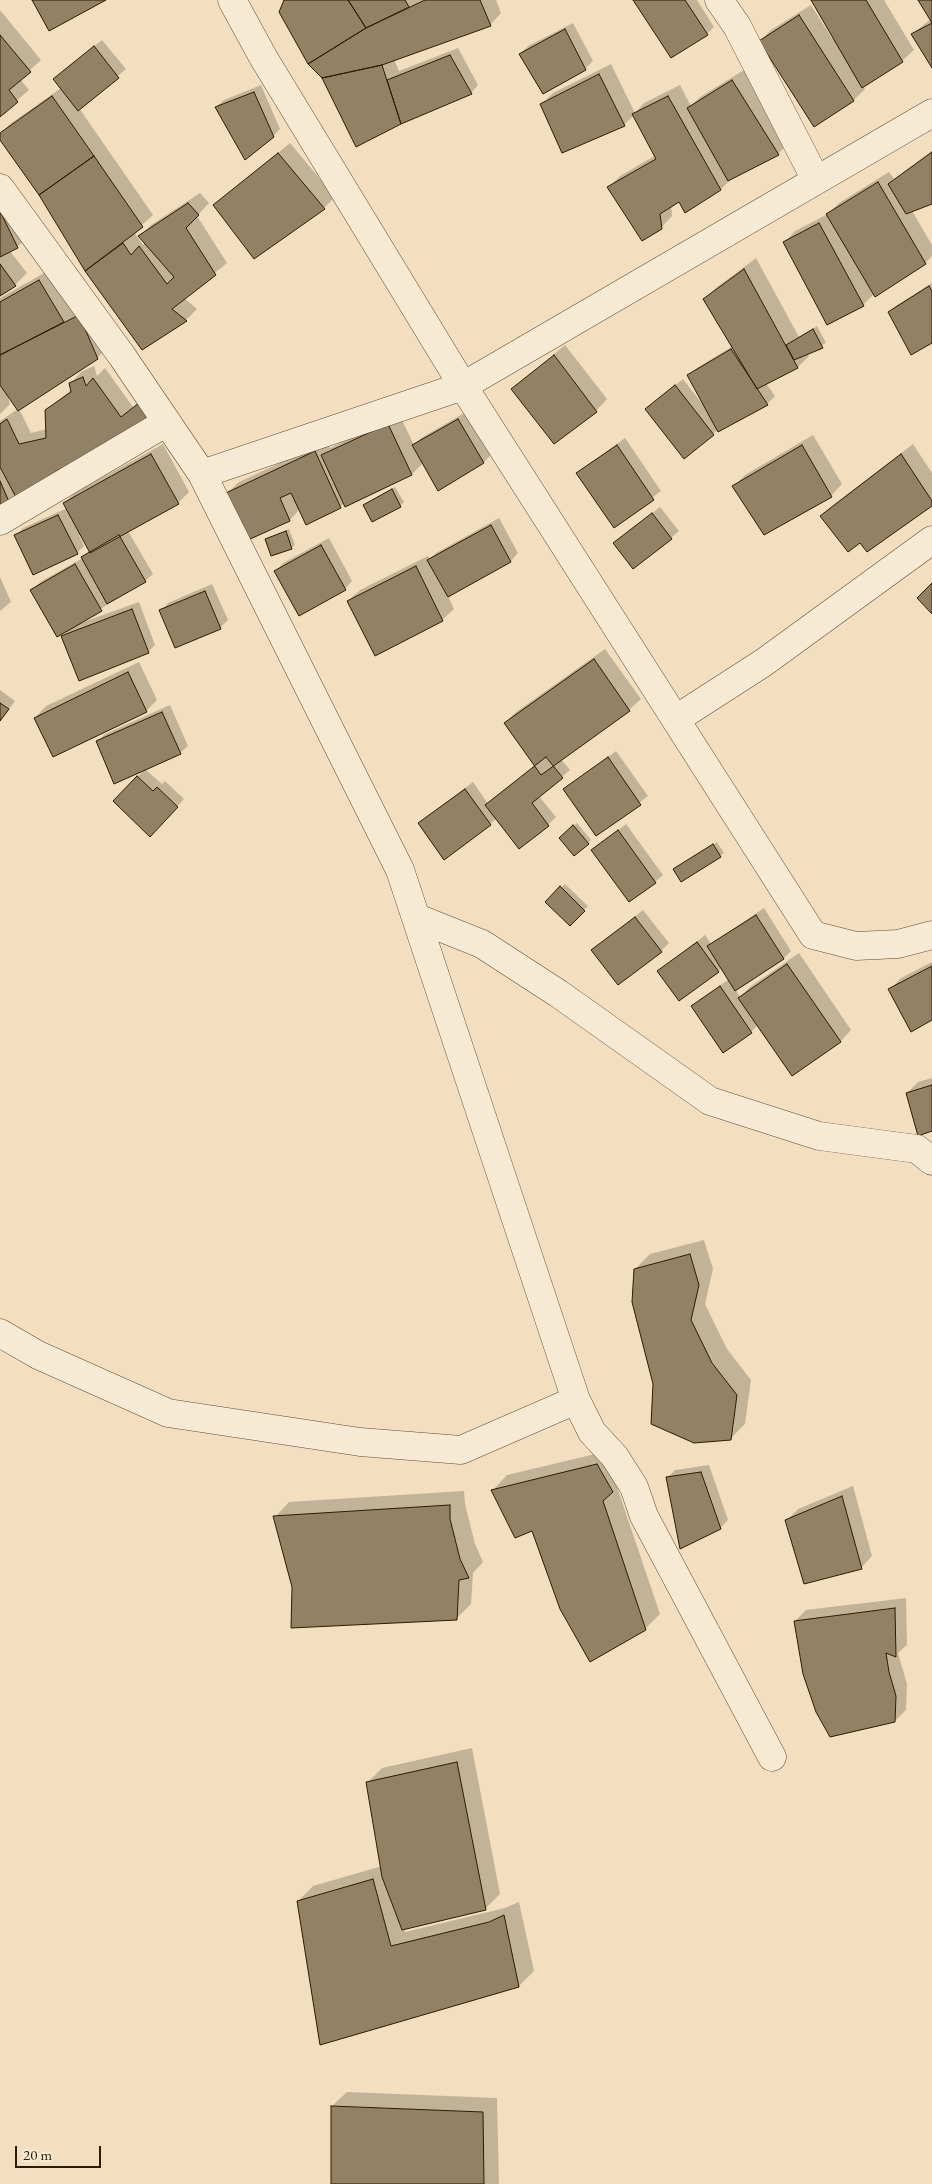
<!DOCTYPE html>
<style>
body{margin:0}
#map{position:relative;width:932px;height:2184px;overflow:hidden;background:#f3dfbf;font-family:"EB Garamond",serif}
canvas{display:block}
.scale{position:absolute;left:15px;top:2146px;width:86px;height:22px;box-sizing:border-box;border:2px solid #2b1b03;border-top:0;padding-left:6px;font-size:15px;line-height:18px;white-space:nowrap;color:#2b1b03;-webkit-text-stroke:4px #f7ead5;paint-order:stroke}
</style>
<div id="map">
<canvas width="932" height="2184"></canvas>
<div class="scale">20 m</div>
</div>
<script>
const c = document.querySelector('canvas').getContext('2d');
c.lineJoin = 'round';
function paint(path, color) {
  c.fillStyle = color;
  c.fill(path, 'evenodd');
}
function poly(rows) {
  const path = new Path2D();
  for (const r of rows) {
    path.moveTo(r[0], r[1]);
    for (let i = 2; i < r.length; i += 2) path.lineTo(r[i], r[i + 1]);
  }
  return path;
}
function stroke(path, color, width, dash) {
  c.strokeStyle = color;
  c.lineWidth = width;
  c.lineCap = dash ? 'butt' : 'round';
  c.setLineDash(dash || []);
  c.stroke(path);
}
paint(poly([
 [286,0,496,0,501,13,490,25,394,59,399,71,458,48,478,85,471,93,400,123],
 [366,27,367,28,354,37],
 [634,0,697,0,714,27,707,34],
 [812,0,884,0,914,50,902,61,863,86,865,89,854,100,760,41,771,30,811,5,832,38,834,37],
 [919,0,932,0,932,66,912,34,931,19],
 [0,10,41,60,20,79,29,90,0,115],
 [573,23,593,61,585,69,520,54,528,46],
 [102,40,126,69,79,108,153,215,134,232,143,245,145,242,140,236,151,225,200,193,209,203,197,216,227,263,184,298,197,309,186,320,86,271,40,194,0,138,0,134,10,124,61,88,62,72],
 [611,64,635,113,644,103,680,85,691,106,700,97,744,70,789,143,778,154,732,178,721,189,686,211,679,200,671,205,672,216,661,228,608,188,620,176,656,155,634,115,624,125,542,104,553,93],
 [261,85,280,129,273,136,216,107,224,100],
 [290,143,335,197,324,208,254,257,214,205],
 [932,151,932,203,912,211,932,245,932,256,925,263,874,294,863,305,784,243,795,231,828,214,839,203,889,172,894,179],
 [0,190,29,236,17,247,10,251,27,273,15,285,0,295],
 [756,258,799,337,817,326,826,343,807,353,809,356,798,367,766,383,775,396,767,404,718,429,713,434,646,409,683,379,703,405,689,376,697,368,733,346,705,299,716,288],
 [51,269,109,346,97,358,19,409,31,433,47,429,46,410,72,389,70,384,81,372,94,366,97,376,105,368,133,407,151,393,163,415,57,469,0,508,0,421,18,409,7,393,10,404,0,414,0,298],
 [932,283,932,342,889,312,897,305],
 [565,345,607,399,596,411,513,389],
 [466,412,491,455,484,462,423,463,412,474,346,506,344,503,340,507,300,509,290,520,248,539,227,493,239,482,327,441,330,448,399,414,414,445,421,438],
 [813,435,842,484,831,496,734,486,745,475],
 [625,438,661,491,614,526,578,473],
 [163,444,189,492,178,503,128,531,153,574,145,581,75,625,139,602,155,645,148,652,62,637,69,629,32,590,40,582,83,558,90,550,81,534,79,535,84,546,77,553,16,536,23,528,67,508,64,503,76,492],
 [913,444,932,473,932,505,821,516,833,505],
 [395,487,404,502,400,506,364,505],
 [660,507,679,531,671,538,615,543],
 [499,518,518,553,511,561,448,596,454,609,442,620,348,601,360,590,428,556,430,560,436,553],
 [289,529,295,545,291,548,266,539],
 [329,538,352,581,345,589,276,571,283,563],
 [0,577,11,602,0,611],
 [212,584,228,620,220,628,161,611,168,603],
 [605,649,641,699,629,710,561,759,570,770,539,796,556,817,548,825,520,847,497,818,490,824,419,823,473,782,488,804,536,766,505,723,516,712],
 [139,662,157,700,146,711,35,718,46,706],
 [0,690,15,701,0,722],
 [170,705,188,746,180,753,145,769,162,784,165,781,184,799,157,828,114,801,144,770,97,742,105,734],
 [616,751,648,796,596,835,564,790],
 [577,823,591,840,588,843,564,834],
 [626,824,663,875,655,882,593,850],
 [717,842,724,853,720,856,675,869],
 [565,884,588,906,570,924,547,902],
 [764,908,791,951,784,958,735,989,740,997,751,986,799,953,851,1030,840,1042,758,1025,751,1032,692,1006,729,979,722,968,718,971,659,971,705,935,711,944],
 [643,910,669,943,661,951,593,950],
 [932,962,932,1019,890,989,901,978],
 [932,1078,932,1130,907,1093,918,1082],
 [704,1240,713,1269,705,1304,727,1349,751,1380,745,1424,730,1439,654,1384,635,1269,650,1254],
 [612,1450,627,1477,617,1487,660,1614,645,1629,532,1529,493,1490,507,1475],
 [709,1465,728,1520,720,1528,668,1477,675,1470],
 [853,1486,872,1556,861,1568,787,1520,798,1509],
 [464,1491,465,1504,475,1544,483,1562,473,1573,471,1604,456,1619,293,1587,275,1517,289,1502],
 [906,1598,907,1645,898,1653,907,1684,906,1710,895,1721,795,1621,806,1610],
 [472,1748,500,1894,485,1909,404,1928,405,1932,505,1908,519,1902,534,1971,519,1986,321,2043,298,1901,313,1886,382,1866,367,1783,382,1768],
 [347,2092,497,2098,499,2184,332,2184,332,2106]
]), '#0003');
const building = poly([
 [32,0,106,0,49,31,32,0],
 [284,0,348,0,366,28,308,64,279,12,284,0],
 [348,0,405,0,409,7,366,28,348,0],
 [425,0,480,0,491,26,382,65,322,78,308,64,366,28,425,0],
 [633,0,685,0,708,35,671,58,633,0],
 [811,0,866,0,903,62,862,88,811,0],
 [918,0,932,0,932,23,918,0],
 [799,15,854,101,814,127,759,41,799,15],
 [932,23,932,68,911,34,932,23],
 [565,29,586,70,543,94,519,54,565,29],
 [0,35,31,72,9,90,18,102,0,117,0,35],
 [94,46,119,78,78,111,53,79,94,46],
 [450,55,472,94,401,124,387,80,450,55],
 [382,65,401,124,356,147,322,78,382,65],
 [599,74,625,126,562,153,540,104,599,74],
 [732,80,779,155,728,181,687,108,732,80],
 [254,92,274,137,245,160,215,107,254,92],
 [52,96,94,156,39,195,0,140,0,133,52,96],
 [668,96,721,190,685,213,679,202,660,214,662,229,642,241,607,187,656,159,632,114,668,96],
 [932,152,932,204,906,214,888,184,932,152],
 [278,153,325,209,254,259,213,205,278,153],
 [94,156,143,227,85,271,39,195,94,156],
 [878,182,926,264,875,297,826,214,878,182],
 [188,203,199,215,186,228,216,275,172,309,187,321,142,350,85,271,123,243,131,255,139,246,167,284,174,277,138,236,188,203],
 [0,211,18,248,0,257,0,211],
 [819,223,864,306,827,325,783,242,819,223],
 [0,264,16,286,0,296,0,264],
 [744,269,798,368,757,389,703,299,744,269],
 [39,280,64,322,0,355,0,302,39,280],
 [929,286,932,291,932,343,911,355,888,312,929,286],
 [79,315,98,359,18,411,0,385,0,355,79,315],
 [813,329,823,348,794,360,786,345,813,329],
 [731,349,768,405,718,432,687,375,731,349],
 [554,355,597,412,554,444,511,389,554,355],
 [83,377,86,386,93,378,121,417,139,403,152,427,89,459,58,470,18,501,0,467,0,424,7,419,19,444,46,438,45,410,71,392,69,383,83,377],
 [675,385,714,435,684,459,645,409,675,385],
 [458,419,484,463,438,491,412,445,458,419],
 [388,424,412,475,345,507,321,455,388,424],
 [617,445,654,500,614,528,576,473,617,445],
 [802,445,832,497,764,535,732,486,802,445],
 [315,451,341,508,306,525,291,493,280,498,290,521,248,540,226,493,315,451],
 [151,454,179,504,90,553,63,503,151,454],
 [901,454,932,501,932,506,867,552,860,543,848,552,820,516,901,454],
 [0,481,10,504,0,510,0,481],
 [392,489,401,507,372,522,363,505,392,489],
 [652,513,672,539,633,569,613,543,652,513],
 [58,515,78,554,33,575,14,535,58,515],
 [491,525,511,562,448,597,427,560,491,525],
 [286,531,292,549,271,556,265,539,286,531],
 [119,535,146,582,107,604,81,557,119,535],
 [321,545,346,590,299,616,274,571,321,545],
 [75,564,102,611,57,637,30,590,75,564],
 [416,566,443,621,375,656,347,601,416,566],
 [932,583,932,614,917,598,932,583],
 [205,591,221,629,175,648,159,610,205,591],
 [132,609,149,653,79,681,61,636,132,609],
 [594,659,630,711,541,775,504,723,594,659],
 [128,672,147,712,53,757,34,718,128,672],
 [0,703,9,709,0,721,0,703],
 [162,712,181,754,114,784,96,741,162,712],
 [546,757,563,778,532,803,549,826,519,849,485,805,546,757],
 [608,757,641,805,596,836,563,789,608,757],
 [137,776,153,791,157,787,178,807,150,837,113,801,137,776],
 [465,789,491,825,444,860,418,823,465,789],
 [573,825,589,844,574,856,559,838,573,825],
 [618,830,656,883,629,902,591,850,618,830],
 [713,844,721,857,681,882,673,869,713,844],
 [560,886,585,911,570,926,545,902,560,886],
 [756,915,784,959,735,991,707,946,756,915],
 [635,917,662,952,618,985,591,950,635,917],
 [697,942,719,972,679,1001,657,971,697,942],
 [787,964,841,1042,792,1076,738,998,787,964],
 [932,966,932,1020,911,1032,888,989,932,966],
 [720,986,752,1033,723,1053,691,1006,720,986],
 [932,1085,932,1131,918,1136,906,1093,932,1085],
 [690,1254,699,1285,691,1320,712,1363,737,1395,731,1440,694,1443,651,1424,653,1384,632,1302,634,1269,690,1254],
 [597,1464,613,1492,603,1501,646,1630,590,1662,560,1609,532,1531,515,1538,491,1490,597,1464],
 [701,1472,721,1529,680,1549,666,1477,701,1472],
 [842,1496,862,1569,804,1584,785,1520,842,1496],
 [450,1505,450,1519,460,1559,469,1578,459,1580,457,1620,291,1628,292,1587,273,1516,450,1505],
 [895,1608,896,1657,886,1653,889,1672,896,1696,895,1722,830,1737,816,1712,803,1674,794,1621,895,1608],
 [457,1762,486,1910,402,1930,382,1877,366,1782,457,1762],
 [373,1879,391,1946,489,1922,504,1915,519,1987,320,2045,297,1901,373,1879],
 [331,2106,483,2112,484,2184,331,2184,331,2106]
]);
paint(building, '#938165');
stroke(building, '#2b1b03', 1);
const minor = poly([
 [232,0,263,57,463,386,813,935,856,946,898,944,932,935],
 [719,0,737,26,816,180],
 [0,188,122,356,202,474,463,386,932,113],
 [202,474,400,870,576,1400,592,1432,615,1457,634,1487,644,1516,772,1757],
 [0,521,167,422],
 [676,719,763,663,932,540],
 [417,918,482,944,559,994,710,1101,819,1136,917,1149,932,1161],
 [0,1333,38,1355,168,1413,360,1442,461,1450,576,1400]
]);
stroke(minor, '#5d4c32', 29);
stroke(minor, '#f7ead5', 28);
</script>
